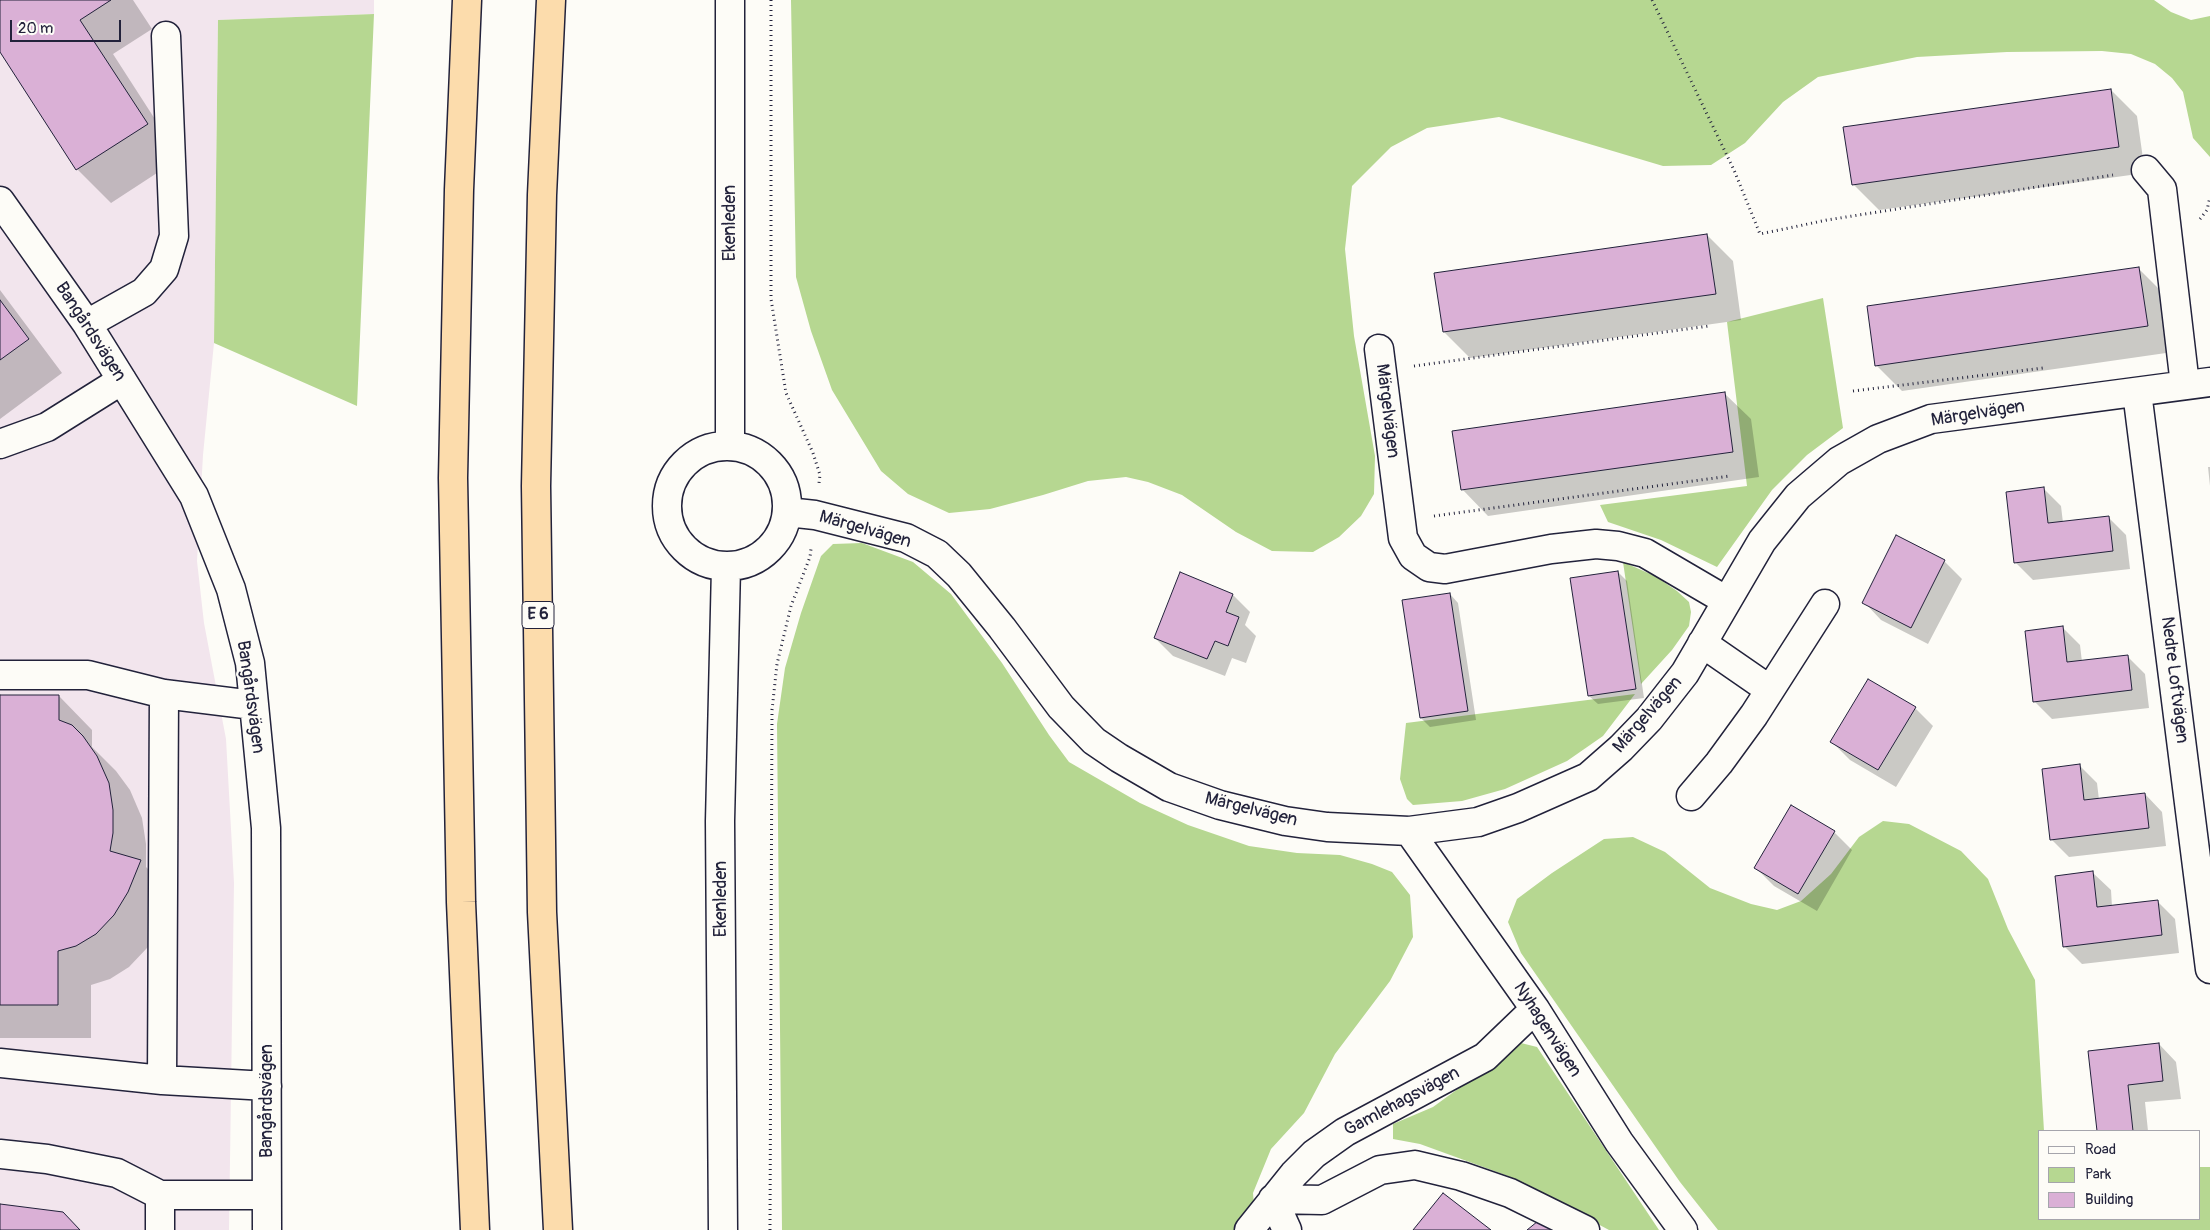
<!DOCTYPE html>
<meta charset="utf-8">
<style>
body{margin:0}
#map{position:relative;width:2210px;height:1230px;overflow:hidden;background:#fdfcf7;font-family:Pangolin,sans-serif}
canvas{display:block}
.legend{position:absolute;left:2038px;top:1130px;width:162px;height:90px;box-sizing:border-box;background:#fdfcf7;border:1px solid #a5a5ac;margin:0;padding:6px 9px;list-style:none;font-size:15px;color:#22223b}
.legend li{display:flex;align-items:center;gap:10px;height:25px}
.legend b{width:25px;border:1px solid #a5a5ac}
.scale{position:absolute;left:10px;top:20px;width:111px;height:22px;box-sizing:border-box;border:2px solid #22223b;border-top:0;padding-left:6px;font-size:15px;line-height:18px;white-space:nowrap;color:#22223b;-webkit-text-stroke:4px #fdfcf7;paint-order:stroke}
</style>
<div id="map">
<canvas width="2210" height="1230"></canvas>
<ul class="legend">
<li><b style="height:6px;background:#fdfcf7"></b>Road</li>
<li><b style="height:14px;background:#b6d791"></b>Park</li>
<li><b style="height:14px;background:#dab0d6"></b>Building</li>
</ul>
<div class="scale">20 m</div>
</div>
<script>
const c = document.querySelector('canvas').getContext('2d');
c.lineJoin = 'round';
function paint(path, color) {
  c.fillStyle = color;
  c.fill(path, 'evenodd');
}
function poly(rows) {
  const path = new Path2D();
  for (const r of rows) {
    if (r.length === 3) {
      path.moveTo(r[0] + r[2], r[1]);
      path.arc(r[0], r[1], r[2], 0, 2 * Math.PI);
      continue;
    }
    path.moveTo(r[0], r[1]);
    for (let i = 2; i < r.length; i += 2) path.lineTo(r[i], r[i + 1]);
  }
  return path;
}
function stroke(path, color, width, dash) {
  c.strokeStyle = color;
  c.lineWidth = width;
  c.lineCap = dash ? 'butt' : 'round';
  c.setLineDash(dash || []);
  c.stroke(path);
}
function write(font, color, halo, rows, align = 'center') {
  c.font = font + ' Pangolin,sans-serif';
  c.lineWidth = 4.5;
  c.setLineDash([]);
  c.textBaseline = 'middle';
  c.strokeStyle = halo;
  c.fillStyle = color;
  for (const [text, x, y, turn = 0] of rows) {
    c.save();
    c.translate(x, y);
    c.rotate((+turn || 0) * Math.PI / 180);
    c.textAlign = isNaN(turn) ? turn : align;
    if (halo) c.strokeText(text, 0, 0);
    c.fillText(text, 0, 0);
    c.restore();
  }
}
paint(poly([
 [0,0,374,0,374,14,218,20,214,343,203,455,197,561,204,623,226,739,234,883,229,1230,0,1230]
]), '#f2e5ed');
paint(poly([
 [791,0,2154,0,2171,12,2191,20,2210,16,2210,157,2193,138,2183,92,2172,78,2155,64,2131,54,2102,51,2007,52,1917,57,1818,77,1783,102,1745,143,1711,165,1663,166,1499,117,1427,128,1391,147,1352,186,1345,249,1354,336,1375,456,1374,494,1361,516,1339,537,1313,552,1272,551,1236,532,1182,495,1148,482,1126,477,1088,481,1043,495,990,509,949,513,908,494,881,471,832,390,811,331,796,277],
 [374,14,357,406,214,343,218,20],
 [1823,298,1843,428,1807,455,1772,490,1717,567,1661,540,1608,522,1600,505,1747,486,1727,322],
 [862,543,913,562,951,594,1002,663,1049,735,1069,762,1140,803,1188,825,1249,846,1297,853,1340,855,1372,864,1392,872,1410,895,1413,937,1390,981,1335,1054,1304,1113,1271,1149,1253,1193,1256,1230,782,1230,777,724,785,668,801,613,821,556,833,544],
 [1623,562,1655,576,1677,591,1689,602,1691,612,1689,626,1672,650,1641,684],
 [1635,694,1603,736,1567,761,1505,789,1462,801,1413,805,1407,799,1400,779,1406,723],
 [1883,821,1909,824,1961,851,1988,879,2008,929,2035,980,2044,1131,2039,1131,2039,1219,2199,1219,2199,1167,2210,1167,2210,1230,1718,1230,1680,1182,1521,953,1508,922,1517,899,1552,873,1604,839,1633,837,1665,852,1710,888,1751,904,1777,910,1801,901,1831,874,1859,837],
 [1521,1043,1537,1047,1659,1230,1609,1230,1508,1176,1420,1144,1393,1139,1393,1124,1433,1107]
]), '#b6d791');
paint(poly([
 [0,0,133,0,152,29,113,54,180,158,111,203,77,169,0,50],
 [2111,90,2137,116,2145,173,1879,210,1853,184],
 [1707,235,1733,261,1741,320,1470,358,1444,332],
 [2139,269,2165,295,2173,352,1902,391,1876,365],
 [0,290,62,373,0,419],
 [1724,393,1751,419,1759,477,1488,516,1462,489],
 [2208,467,2210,467,2210,486],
 [2044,489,2061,506,2063,523,2108,517,2126,535,2130,569,2033,580,2015,562],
 [1944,561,1962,579,1928,644,1881,620,1864,602],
 [1618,572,1627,581,1644,698,1598,704,1589,696],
 [1450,594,1458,603,1476,720,1430,727,1421,718],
 [1233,595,1250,612,1245,625,1256,636,1246,663,1232,658,1225,676,1173,656,1155,638],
 [2063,628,2080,645,2082,662,2127,656,2145,674,2149,708,2052,719,2034,701],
 [0,696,59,696,92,730,92,747,116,771,130,790,142,818,146,844,146,867,174,895,162,926,147,948,129,967,110,979,91,985,91,1038,0,1038],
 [1915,708,1933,726,1896,787,1850,760,1832,742],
 [2080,766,2097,783,2099,800,2145,794,2162,812,2166,846,2069,857,2051,839],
 [1834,832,1852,850,1817,911,1774,886,1756,868],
 [2093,873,2111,890,2112,907,2158,902,2175,919,2179,953,2082,964,2064,946],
 [2159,1044,2176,1062,2181,1099,2145,1102,2148,1131,2098,1131,2089,1052]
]), '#0003');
const building = poly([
 [0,0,111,0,80,20,148,124,76,170,0,52,0,0],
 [2111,89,2119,147,1852,185,1843,127,2111,89],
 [1707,234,1716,294,1443,332,1434,273,1707,234],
 [2139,267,2148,326,1875,366,1867,306,2139,267],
 [0,300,29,339,0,360,0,300],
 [1725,392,1733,452,1461,490,1452,431,1725,392],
 [2044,487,2048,523,2109,516,2113,551,2014,563,2006,492,2044,487],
 [1896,535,1945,560,1911,628,1862,603,1896,535],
 [1618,571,1636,689,1588,696,1570,578,1618,571],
 [1180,572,1233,594,1226,612,1239,617,1228,646,1215,641,1207,659,1154,638,1180,572],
 [1450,593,1468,711,1420,718,1402,600,1450,593],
 [2063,626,2067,662,2128,655,2132,690,2033,702,2025,631,2063,626],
 [1868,679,1916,707,1878,770,1830,742,1868,679],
 [0,695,59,695,59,720,72,725,83,736,97,756,109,783,113,810,113,833,110,851,141,860,128,892,114,915,96,934,76,946,58,951,58,1005,0,1005,0,695],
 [2080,764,2084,800,2145,793,2149,828,2050,840,2042,769,2080,764],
 [1791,805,1835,831,1798,894,1754,868,1791,805],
 [2093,871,2097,907,2158,900,2162,935,2063,947,2055,876,2093,871],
 [2159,1043,2163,1081,2128,1085,2133,1131,2097,1131,2088,1051,2159,1043],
 [1443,1193,1491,1230,1413,1230,1443,1193],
 [0,1204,63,1212,80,1230,0,1230,0,1204],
 [1543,1217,1553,1230,1527,1230,1543,1217]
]);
paint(building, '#dab0d6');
stroke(building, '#22223b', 1);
const minor = poly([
 [730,0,730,446],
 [2146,170,2162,189,2185,385],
 [0,201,87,324,194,496,231,589,250,663,266,828,267,1230],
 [87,324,144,292,164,269,174,236,166,36],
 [1379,349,1403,538,1413,556,1429,567,1445,569,1551,549,1596,544,1618,546,1645,553,1727,601],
 [2137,392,2210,969],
 [0,444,47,427,122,380],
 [727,506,60],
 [787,512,815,515,906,538,937,554,959,575,1002,628,1061,707,1094,741,1119,758,1169,787,1220,805,1285,821,1327,827,1409,831,1478,822,1518,808,1588,777,1621,748,1649,719,1685,673,1762,541,1798,496,1839,461,1878,439,1931,419,2210,382],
 [1702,643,1770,690],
 [0,675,88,675,164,694,253,705],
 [1691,796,1719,763,1754,715,1825,604],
 [1409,831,1535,1009,1619,1142,1683,1230],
 [0,1063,162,1080,267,1086],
 [162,1080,164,694],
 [0,1154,47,1159,117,1173,160,1195,266,1195],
 [160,1230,160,1195],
 [723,1230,720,821,726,567],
 [1249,1230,1294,1174,1314,1154,1345,1132,1485,1057,1535,1009],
 [1287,1230,1273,1199,1322,1200,1380,1170,1415,1165,1461,1176,1510,1193,1585,1230]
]);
const highway = poly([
 [467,0,459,190,453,478,461,902,475,1230],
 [551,0,542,195,536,486,542,912,558,1230]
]);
stroke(minor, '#22223b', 31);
stroke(highway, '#22223b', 31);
stroke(poly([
 [771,0,771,299,786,393,813,453,820,475,819,483],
 [1652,0,1734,170,1760,234,1827,220,2113,175],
 [2200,219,2207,210,2210,197],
 [1414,366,1709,326],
 [1853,391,2043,368],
 [1434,516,1730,476],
 [770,1230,772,710,777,664,791,606,810,557,811,549]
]), '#22223b', 3, [1, 4]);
stroke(minor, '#fdfcf7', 28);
stroke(highway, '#fcdcac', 28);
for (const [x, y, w] of [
 [538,615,32]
]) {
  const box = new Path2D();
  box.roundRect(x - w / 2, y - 13.5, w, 27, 4);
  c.fillStyle = '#fdfcf7';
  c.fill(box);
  stroke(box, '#22223b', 1);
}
write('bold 16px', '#22223b', null, [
 ["E 6",538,615]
]);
write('18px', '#22223b', '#fdfcf7', [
 ["Ekenleden",730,223,-90],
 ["Bangårdsvägen",90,332,57],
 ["Märgelvägen",1387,411,83],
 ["Märgelvägen",1978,414,-9],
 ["Märgelvägen",865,530,16],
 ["Nedre Loftvägen",2174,680,83],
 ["Bangårdsvägen",250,697,82],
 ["Märgelvägen",1648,715,-49],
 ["Märgelvägen",1251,810,14],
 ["Ekenleden",721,899,-90],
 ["Nyhagenvägen",1547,1030,57],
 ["Bangårdsvägen",267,1101,-90],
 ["Gamlehagsvägen",1402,1102,-28]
]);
</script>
